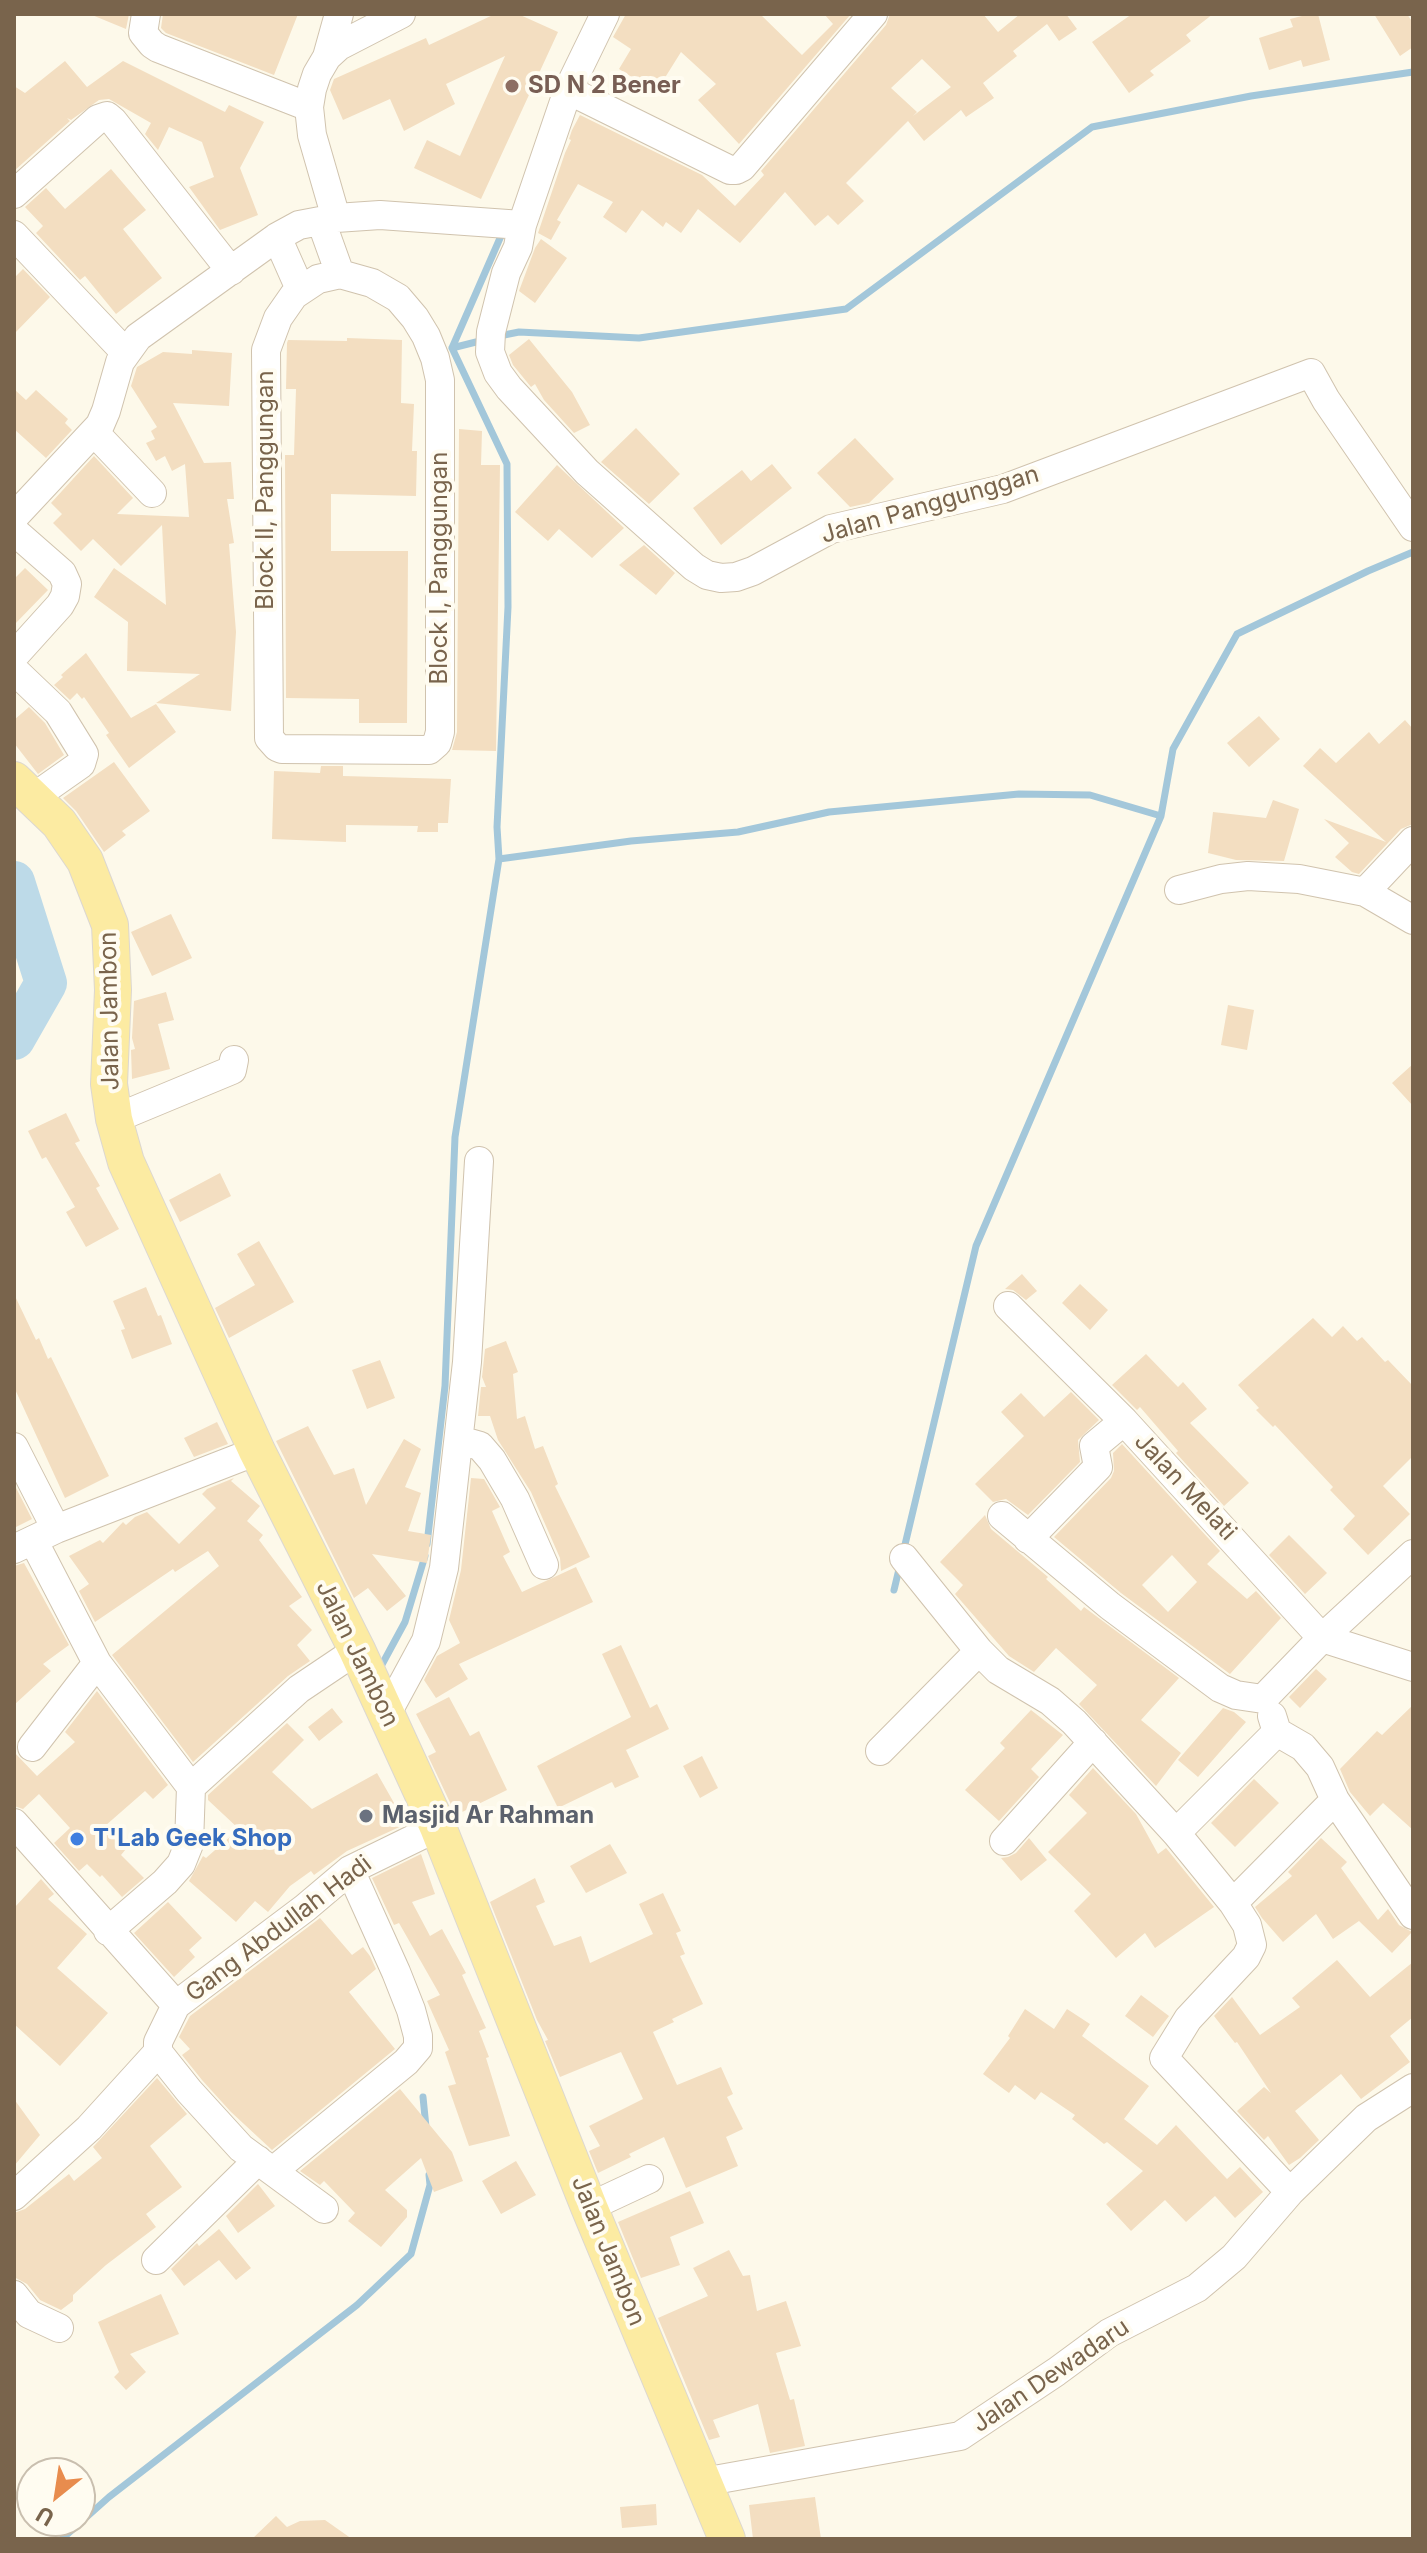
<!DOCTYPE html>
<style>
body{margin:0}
#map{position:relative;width:1427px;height:2553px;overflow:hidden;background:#fdf9ea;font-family:Inter,sans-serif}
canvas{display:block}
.frame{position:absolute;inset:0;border:16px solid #79644c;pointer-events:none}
.north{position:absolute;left:16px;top:2457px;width:80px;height:80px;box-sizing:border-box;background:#fffcf1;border:2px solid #c9bfaf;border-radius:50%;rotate:210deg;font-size:22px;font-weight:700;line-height:32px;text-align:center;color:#79644c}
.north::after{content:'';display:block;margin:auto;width:28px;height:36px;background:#e88c4e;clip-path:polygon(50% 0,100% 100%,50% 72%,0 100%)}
</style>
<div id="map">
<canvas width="1427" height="2553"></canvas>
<div class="frame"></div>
<div class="north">U</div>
</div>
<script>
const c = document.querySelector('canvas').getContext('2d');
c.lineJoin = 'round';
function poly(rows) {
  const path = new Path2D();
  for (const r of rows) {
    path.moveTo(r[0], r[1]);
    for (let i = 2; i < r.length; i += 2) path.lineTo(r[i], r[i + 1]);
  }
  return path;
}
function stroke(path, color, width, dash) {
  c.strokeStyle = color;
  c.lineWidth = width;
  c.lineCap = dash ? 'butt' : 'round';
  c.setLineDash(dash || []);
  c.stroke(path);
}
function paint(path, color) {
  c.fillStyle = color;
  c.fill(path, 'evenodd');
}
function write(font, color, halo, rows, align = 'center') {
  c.font = font + ' Inter,sans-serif';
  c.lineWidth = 8;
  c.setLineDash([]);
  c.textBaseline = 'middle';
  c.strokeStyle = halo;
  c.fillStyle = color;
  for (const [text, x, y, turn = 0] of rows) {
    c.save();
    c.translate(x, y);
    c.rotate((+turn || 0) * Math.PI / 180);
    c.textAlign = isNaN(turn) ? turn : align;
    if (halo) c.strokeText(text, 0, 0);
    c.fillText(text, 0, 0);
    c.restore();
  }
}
stroke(poly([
 [504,335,519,332,639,338,846,309,1092,127,1251,96,1413,72],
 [452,348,504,229],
 [452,348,476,342],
 [1161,816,1173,749,1237,634,1368,571,1413,552],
 [499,859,631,841,738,832,829,812,1019,794,1090,795,1161,816,976,1246,903,1553],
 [427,1544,445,1386,455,1137,499,859,497,827,508,607,507,464,452,348],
 [894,1590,900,1565],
 [379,1670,405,1622,425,1556],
 [423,2097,426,2127],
 [62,2539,109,2497,357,2305,411,2254,430,2185,429,2175]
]), '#a3c7da', 7);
stroke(poly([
 [14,882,46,983,14,1039]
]), '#bddae8', 42);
paint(poly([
 [93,14,129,14,126,29,92,15],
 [163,14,298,14,274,75,166,33,161,28],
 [495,14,518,14,558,32,481,199,414,168,427,140,460,156,505,56,446,84,455,104,404,131,390,99,343,120,330,90,334,79,426,38,429,45],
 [626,14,760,14,802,55,833,24,824,14,851,14,739,144,698,100,716,84,681,52,656,92,619,69,631,49,613,37],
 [890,14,983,14,998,32,1020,14,1066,14,1077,29,1059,41,1047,24,1013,51,1017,56,983,83,994,98,966,117,961,110,924,141,908,121,846,183,864,201,838,225,828,215,815,226,785,192,740,243,698,209,681,233,666,222,663,227,642,210,626,233,603,217,613,202,578,184,557,220,561,222,551,240,538,233,565,153,571,140,569,139,572,130,580,115,702,175,735,206,764,175,761,171,886,25],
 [922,59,951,87,913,116,917,112,891,88],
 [1132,14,1213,14,1186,35,1191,41,1150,71,1154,75,1129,93,1092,42],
 [1310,14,1318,14,1330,60,1303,67,1301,60,1269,70,1259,38,1293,27,1290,19],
 [1374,14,1407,14,1413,23,1413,47,1400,56],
 [65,61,87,87,123,61,225,112,229,105,264,122,240,168,258,215,220,230,189,187,214,177,202,142,169,127,158,150,145,134,151,123,109,99,99,100,71,120,67,118,70,121,14,171,14,86,25,93],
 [111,169,146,210,123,229,162,278,116,314,85,276,80,280,36,233,43,226,25,207,46,188,65,209],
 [541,239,567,258,535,303,519,291,535,248],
 [23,269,50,297,14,334,14,278],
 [347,338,402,340,401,403,414,404,412,451,417,451,416,496,331,494,331,551,408,551,407,723,359,723,359,699,286,698,285,455,294,455,296,389,286,389,287,343,288,340,347,341],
 [529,339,572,392,590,425,574,433,544,400,535,384,531,387,513,365,509,355],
 [192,350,232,353,229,406,173,403,204,463,231,462,234,499,227,499,234,543,229,544,236,632,231,711,156,703,200,674,127,671,128,622,94,597,114,568,166,605,162,525,121,566,93,539,81,551,53,523,62,514,51,503,94,456,133,498,117,514,189,517,185,464,172,471,165,456,156,461,146,443,155,439,151,431,157,427,131,386,137,367,163,352,192,354],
 [14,389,26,400,36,390,68,419,65,423,72,430,46,458,14,429],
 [636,428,680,474,649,504,601,462],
 [459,429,482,431,481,465,500,465,496,751,452,750,457,732],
 [855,438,894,479,869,503,850,507,817,473],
 [772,464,792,488,721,545,693,508,742,470,751,481],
 [557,465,624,528,592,558,559,529,548,541,515,512],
 [644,545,675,573,656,595,619,565],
 [25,568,48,590,14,625,14,579],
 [86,653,131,718,156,704,176,732,129,768,106,735,109,733,84,697,82,699,77,693,70,700,54,685,63,677,61,675],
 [29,707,45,723,64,755,38,774,14,743,14,720],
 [1259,716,1280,739,1249,767,1227,743],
 [1405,720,1413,729,1413,824,1401,829,1359,874,1352,872,1335,857,1349,843,1324,819,1386,842,1303,766,1320,748,1336,763,1369,732,1379,744],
 [114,762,150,811,122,831,126,835,104,852,76,811,63,798],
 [321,766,343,766,343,776,451,779,448,823,438,823,438,832,417,832,418,826,346,825,346,842,272,839,274,771,320,773],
 [1273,800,1299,809,1284,861,1236,860,1208,853,1213,812,1266,818],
 [171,914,192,958,152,976,131,932],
 [166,992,174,1020,158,1024,170,1069,132,1079,131,1050,135,1049,132,1038,134,1001],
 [1228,1005,1254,1010,1247,1050,1221,1045],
 [1413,1064,1413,1106,1392,1083],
 [66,1113,80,1141,75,1143,100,1186,96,1188,119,1229,86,1247,66,1212,75,1207,46,1157,42,1159,28,1131],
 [220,1173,231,1196,180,1222,169,1200],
 [259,1241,294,1302,229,1338,215,1308,255,1285,237,1254],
 [1022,1274,1037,1291,1026,1300,1013,1290,1005,1289],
 [1080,1284,1108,1310,1090,1330,1062,1303],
 [146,1287,158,1316,161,1315,172,1344,132,1359,121,1330,125,1329,113,1301],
 [14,1294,36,1340,39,1338,48,1359,51,1357,109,1476,65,1498,14,1387],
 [1313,1318,1332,1337,1343,1326,1357,1341,1362,1337,1385,1362,1388,1360,1413,1386,1413,1456,1383,1486,1410,1514,1368,1555,1343,1529,1355,1516,1330,1490,1333,1487,1275,1425,1273,1427,1256,1410,1259,1408,1238,1385],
 [506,1341,518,1372,513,1374,517,1419,525,1416,535,1449,543,1446,558,1484,555,1486,590,1557,561,1571,560,1558,531,1492,498,1440,490,1416,478,1416,481,1387,486,1387,482,1377,485,1349],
 [1146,1354,1178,1387,1183,1382,1207,1409,1190,1423,1249,1483,1224,1506,1176,1453,1178,1451,1140,1407,1137,1410,1112,1385],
 [380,1360,395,1398,367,1409,352,1370],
 [1071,1392,1099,1420,1078,1440,1080,1462,1028,1515,1006,1499,993,1502,975,1484,1024,1436,1001,1412,1021,1393,1044,1417],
 [217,1422,228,1444,194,1457,184,1438],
 [308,1426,334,1475,354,1468,366,1505,404,1439,421,1449,405,1487,421,1493,408,1531,431,1535,427,1563,372,1554,406,1596,387,1611,368,1588,354,1598,276,1441],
 [1122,1444,1220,1551,1207,1564,1247,1599,1256,1591,1281,1618,1230,1674,1121,1593,1054,1537,1111,1478,1114,1471,1113,1453],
 [1172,1555,1197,1582,1168,1612,1142,1585],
 [234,1478,231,1481,260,1506,247,1521,263,1535,259,1540,302,1597,289,1606,312,1630,297,1645,310,1661,288,1676,193,1762,112,1655,219,1566,208,1551,175,1572,173,1569,95,1622,79,1591,89,1584,69,1556,100,1540,103,1543,123,1522,126,1525,135,1517,147,1512,179,1544,216,1508,202,1494,207,1489],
 [471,1478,484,1479,500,1507,492,1511,510,1552,503,1556,522,1592,576,1567,593,1602,459,1664,468,1679,436,1698,424,1680,437,1656,460,1643,449,1620,461,1570],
 [14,1484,32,1519,14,1528],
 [985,1515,991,1529,1048,1577,1046,1579,1081,1611,1084,1607,1179,1678,1141,1720,1181,1753,1156,1786,1079,1704,1097,1685,1056,1648,1034,1672,1009,1656,955,1594,963,1585,940,1562],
 [1289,1535,1327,1573,1305,1594,1269,1555],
 [24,1563,69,1645,43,1664,51,1671,14,1705,14,1566],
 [621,1645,650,1708,657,1704,669,1729,626,1750,639,1777,615,1788,612,1782,558,1808,537,1766,631,1717,602,1654],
 [1316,1669,1327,1679,1300,1708,1289,1697],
 [97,1691,168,1785,153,1799,145,1791,105,1826,126,1849,121,1855,144,1878,122,1897,102,1875,100,1877,87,1864,79,1871,54,1843,70,1828,39,1794,23,1809,14,1806,14,1752,37,1776,75,1742,65,1732],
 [449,1697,470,1736,479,1731,507,1790,456,1815,428,1756,436,1752,416,1714],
 [1413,1705,1413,1830,1383,1803,1370,1816,1350,1792,1340,1769,1377,1731,1382,1735],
 [332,1708,343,1722,319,1741,308,1727],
 [1223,1708,1234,1712,1246,1722,1198,1777,1178,1760],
 [1031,1710,1063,1735,1031,1769,1039,1777,999,1821,965,1790,1005,1748,1000,1743],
 [287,1723,304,1740,272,1772,312,1809,377,1773,406,1824,347,1851,314,1875,311,1871,290,1886,268,1912,255,1901,236,1922,189,1881,203,1856,206,1858,239,1829,208,1800,208,1795],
 [702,1756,718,1788,700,1798,683,1766],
 [1093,1768,1136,1814,1158,1854,1166,1848,1214,1907,1155,1948,1145,1933,1116,1958,1074,1911,1091,1894,1048,1852,1087,1813,1069,1795],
 [1254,1779,1279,1803,1235,1847,1211,1823],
 [1029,1838,1047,1860,1021,1881,1001,1858,1008,1857,1016,1853],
 [1321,1838,1347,1862,1341,1868,1378,1920,1388,1909,1399,1925,1412,1932,1392,1953,1359,1921,1333,1939,1316,1914,1283,1942,1262,1918,1255,1907,1292,1876,1288,1872],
 [610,1844,627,1873,586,1893,570,1866],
 [421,1854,435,1894,412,1902,430,1936,442,1929,466,1973,462,1975,486,2028,479,2031,489,2057,486,2058,510,2136,469,2146,448,2086,456,2084,445,2052,449,2050,427,2001,440,1995,399,1923,394,1925,372,1878],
 [535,1878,545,1902,536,1906,554,1946,581,1936,590,1963,653,1934,639,1904,663,1893,681,1931,676,1933,685,1954,680,1956,703,2004,672,2019,674,2022,653,2032,677,2085,721,2067,733,2094,727,2097,743,2129,726,2137,738,2166,686,2188,664,2137,629,2154,631,2157,598,2173,589,2151,600,2146,589,2126,643,2099,621,2052,560,2077,545,2041,548,2040,537,2020,490,1902],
 [41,1879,54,1894,48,1899,87,1934,57,1968,108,2013,60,2066,14,2024,14,1908],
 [168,1902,202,1938,189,1950,195,1957,174,1977,134,1933],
 [320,1918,352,1955,363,1947,370,1956,376,1969,349,1992,395,2049,272,2150,231,2112,202,2080,182,2055,190,2049,179,2037,190,2016],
 [1337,1960,1370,1997,1413,1962,1413,2017,1390,2036,1410,2062,1361,2099,1341,2074,1295,2111,1319,2140,1300,2158,1289,2165,1268,2136,1264,2140,1237,2111,1264,2087,1271,2093,1237,2042,1235,2043,1214,2016,1232,1997,1260,2035,1300,2007,1292,1998],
 [1141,1995,1169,2016,1153,2037,1125,2016],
 [1025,2009,1054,2029,1067,2009,1090,2024,1082,2036,1149,2086,1124,2119,1157,2145,1176,2125,1227,2179,1240,2167,1263,2192,1235,2218,1215,2196,1186,2222,1165,2200,1131,2231,1106,2204,1143,2171,1107,2142,1104,2144,1072,2119,1075,2115,1041,2092,1035,2100,1015,2085,1009,2093,983,2074,1010,2038,1008,2036],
 [157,2078,187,2114,150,2146,182,2187,146,2214,156,2227,106,2265,73,2295,73,2301,61,2310,40,2300,27,2284,14,2277,14,2213,25,2209,69,2174,74,2181,102,2158,93,2147],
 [400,2089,452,2152,463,2181,434,2192,421,2158,385,2190,407,2210,407,2217,381,2247,348,2221,355,2213,324,2181,320,2185,300,2171],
 [14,2099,40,2135,14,2166],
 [516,2161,536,2195,501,2214,482,2181],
 [258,2184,275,2206,238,2233,226,2216],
 [690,2191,704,2223,670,2237,680,2265,641,2278,618,2222],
 [219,2229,251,2268,236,2280,219,2260,184,2286,171,2269,197,2243,199,2246],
 [729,2250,743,2276,750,2275,757,2311,786,2301,801,2346,776,2353,790,2400,794,2399,805,2446,770,2453,758,2404,713,2420,720,2437,709,2440,658,2318,708,2296,693,2268],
 [161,2294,179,2334,130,2354,146,2372,126,2390,114,2377,119,2372,98,2322],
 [815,2497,821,2539,753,2539,749,2505],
 [656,2504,657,2525,622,2528,620,2507],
 [276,2516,287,2527,300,2521,325,2520,352,2539,252,2539]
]), '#f3dec1');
const minor = poly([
 [146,14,143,33,152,44,158,48,309,107],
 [605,14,568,90,522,225,518,247,506,273,491,332,490,352,498,373,509,388,587,472,694,567,707,575,721,578,736,577,753,571,831,529,1003,489,1311,373,1326,400,1413,527],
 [327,57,339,14],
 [568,90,730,170,736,170,742,167,873,14],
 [14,194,98,119,107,116,113,121,231,271],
 [336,218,312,135,309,107,312,89,317,74,327,57,339,46,401,14],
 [321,221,340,274],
 [14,235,125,352],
 [277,237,300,289],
 [340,274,372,283,398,298,415,318,426,336,435,358,440,380,440,732,437,743,429,750,282,749,277,747,269,738,266,350,278,318,294,295,318,279,340,274],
 [94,432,152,493],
 [14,517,100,425,106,411,120,362,138,337,277,237,299,225,336,218,380,215,522,225],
 [14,531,62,573,67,584,65,596,60,605,14,656],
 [14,670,58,712,84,754,81,764,34,797],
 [1179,890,1221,879,1248,876,1299,879,1365,892,1413,920],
 [1365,892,1413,841],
 [114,1119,232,1070,234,1060],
 [1008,1306,1124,1421],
 [459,1440,480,1446,492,1460,515,1499,544,1565],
 [14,1447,56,1529],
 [1002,1516,1110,1606,1220,1688,1236,1695,1263,1699],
 [1028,1539,1098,1467,1094,1446,1124,1421,1322,1638],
 [33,1540,97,1663,191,1787],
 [14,1549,56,1529,257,1451],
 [904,1558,979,1651,998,1670,1050,1701,1074,1722,1176,1833,1233,1903,1247,1925,1252,1945,1246,1957,1188,2019,1164,2058,1290,2192],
 [1322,1638,1413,1667],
 [1263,1699,1322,1638,1413,1554],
 [387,1713,426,1641,444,1568,467,1362,479,1161],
 [1277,1732,1303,1747,1320,1767,1335,1800,1413,1915],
 [32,1747,97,1663],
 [880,1751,979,1651],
 [14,1823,176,2005],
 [1176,1833,1277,1732,1272,1716],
 [1004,1841,1093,1742],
 [1233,1903,1335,1800],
 [108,1931,165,1882,181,1864,189,1844,191,1787,299,1689,357,1650],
 [158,2052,189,2091,241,2148,324,2209],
 [273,2171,406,2062,418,2048,418,2036,411,2010,396,1972,350,1870],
 [14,2196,89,2128,158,2052,158,2042,176,2005,305,1908,350,1870,438,1827],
 [589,2207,649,2179],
 [156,2260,258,2160],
 [14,2295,29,2314,59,2328],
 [703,2482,960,2436,1056,2372,1109,2333,1197,2288,1234,2257,1290,2192,1366,2118,1413,2088]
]);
const major = poly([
 [14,780,59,823,85,861,110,925,113,990,109,1084,114,1119,126,1162,257,1451,357,1650,438,1827,589,2207,727,2539]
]);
stroke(minor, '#d0c3ae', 30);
stroke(major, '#dcd7d0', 38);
stroke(minor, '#fff', 28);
stroke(major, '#fceba2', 36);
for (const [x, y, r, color] of [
 [512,86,8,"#8d6e63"],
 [366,1816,8,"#6b7280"],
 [77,1839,8,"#3f7fe0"]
]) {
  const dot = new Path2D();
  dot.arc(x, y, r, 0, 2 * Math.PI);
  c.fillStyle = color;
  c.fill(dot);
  stroke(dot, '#fffcf1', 3);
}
write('bold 24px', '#785e54', '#fffcf1', [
 ["SD N 2 Bener",528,86]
], 'left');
write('24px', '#79644c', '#fffcf1', [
 ["Block II, Panggungan",266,490,-90],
 ["Jalan Panggunggan",930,505,-16],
 ["Block I, Panggungan",440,568,-90],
 ["Jalan Jambon",110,1011,-91],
 ["Jalan Melati",1185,1487,47],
 ["Jalan Jambon",357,1654,64],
 ["Gang Abdullah Hadi",279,1929,-37],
 ["Jalan Jambon",608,2251,68],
 ["Jalan Dewadaru",1051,2376,-34]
]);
write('bold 24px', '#5b616d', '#fffcf1', [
 ["Masjid Ar Rahman",382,1816]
], 'left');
write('bold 24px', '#366cbe', '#fffcf1', [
 ["T'Lab Geek Shop",93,1839]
], 'left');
</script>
